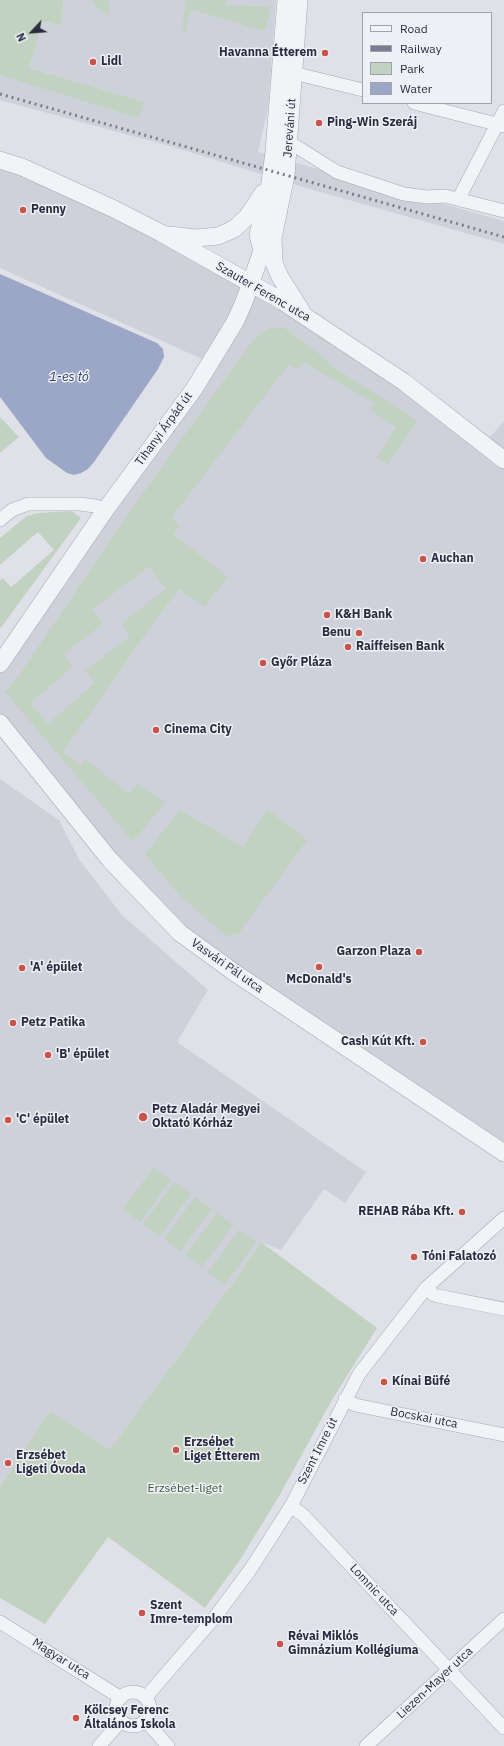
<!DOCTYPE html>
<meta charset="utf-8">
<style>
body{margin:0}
#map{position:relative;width:504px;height:1746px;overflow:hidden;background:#e0e1e8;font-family:"IBM Plex Sans",sans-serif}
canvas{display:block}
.legend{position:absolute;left:362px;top:12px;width:130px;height:92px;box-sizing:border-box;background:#eff0f6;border:1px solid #a0a2ad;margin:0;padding:5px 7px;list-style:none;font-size:12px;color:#292c3f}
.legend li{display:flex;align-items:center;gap:8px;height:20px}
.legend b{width:20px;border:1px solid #a0a2ad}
.north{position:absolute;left:12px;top:12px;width:40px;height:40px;-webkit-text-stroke:3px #eff0f6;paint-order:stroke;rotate:244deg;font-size:11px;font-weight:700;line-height:16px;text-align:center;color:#292c3f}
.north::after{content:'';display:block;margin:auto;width:14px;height:18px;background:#292c3f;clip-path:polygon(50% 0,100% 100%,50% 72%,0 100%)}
</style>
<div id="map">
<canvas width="504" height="1746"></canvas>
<ul class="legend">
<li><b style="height:5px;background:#f2f3f7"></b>Road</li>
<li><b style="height:5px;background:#7a7d91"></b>Railway</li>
<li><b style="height:11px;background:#c2d2c1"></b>Park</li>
<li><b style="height:11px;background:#9ca7c7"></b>Water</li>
</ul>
<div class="north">N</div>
</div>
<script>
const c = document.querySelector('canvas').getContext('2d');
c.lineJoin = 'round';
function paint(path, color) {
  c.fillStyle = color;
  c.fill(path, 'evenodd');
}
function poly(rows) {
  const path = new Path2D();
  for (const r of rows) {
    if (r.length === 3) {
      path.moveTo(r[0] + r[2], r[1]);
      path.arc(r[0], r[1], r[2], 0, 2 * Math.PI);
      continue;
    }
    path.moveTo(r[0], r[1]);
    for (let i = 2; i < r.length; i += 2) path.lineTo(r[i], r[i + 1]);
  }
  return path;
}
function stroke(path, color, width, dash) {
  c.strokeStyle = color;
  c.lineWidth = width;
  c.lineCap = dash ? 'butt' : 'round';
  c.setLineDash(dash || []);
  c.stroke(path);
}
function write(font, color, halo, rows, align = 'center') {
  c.font = font + ' "IBM Plex Sans",sans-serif';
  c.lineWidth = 3;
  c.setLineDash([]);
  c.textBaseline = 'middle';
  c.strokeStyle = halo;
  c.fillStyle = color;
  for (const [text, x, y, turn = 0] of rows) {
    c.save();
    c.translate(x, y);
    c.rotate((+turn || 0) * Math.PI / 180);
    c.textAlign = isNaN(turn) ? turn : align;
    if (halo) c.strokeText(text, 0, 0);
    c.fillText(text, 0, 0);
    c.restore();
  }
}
paint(poly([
 [64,0,276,0,268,109,258,152,504,221,504,244,303,187,180,149,0,100,0,75,26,83,144,102,29,68,43,21,61,26],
 [0,160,219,267,484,444,504,421,504,1153,180,933,0,723,0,664,211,363,0,268],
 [0,779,59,820,79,859,122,915,208,990,177,1042,366,1172,345,1203,324,1189,281,1250,261,1242,231,1285,110,1449,50,1411,0,1487]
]), '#ced0da');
paint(poly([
 [0,0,64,0,61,26,43,21,29,68,144,102,139,118,0,75],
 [92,0,109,0,109,14,99,10],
 [186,0,226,0,226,5,270,7,269,18,264,31,191,9,185,33,182,32],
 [283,327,312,348,335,368,417,421,388,465,377,457,396,427,370,410,374,403,303,362,298,369,289,364,171,518,180,525,173,534,228,577,204,607,179,589,149,629,63,752,81,765,85,759,129,794,137,783,165,802,133,842,5,692,14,683,123,521,253,340,262,332,271,328],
 [149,566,166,589,122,623,130,636,85,671,95,683,48,724,30,703,73,667,64,654,103,624,92,610],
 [0,417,19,437,0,453],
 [72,511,81,518,0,629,0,580,3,578,11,587,54,550,38,532,0,565,0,538,27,516,38,513],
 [267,809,307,840,239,933,226,936,181,897,145,854,180,810,243,847],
 [154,1167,171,1180,140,1222,123,1209],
 [174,1182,191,1194,160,1236,143,1224],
 [195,1197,212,1209,180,1251,164,1239],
 [217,1213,233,1225,202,1267,185,1255],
 [239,1230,256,1242,225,1285,208,1272],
 [261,1242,377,1328,332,1400,278,1498,240,1560,205,1608,108,1537,45,1624,0,1598,0,1487,50,1411,110,1449,231,1285]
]), '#c2d2c1');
paint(poly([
 [0,274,157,343,163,349,164,357,158,369,94,462,88,469,81,473,74,475,67,473,46,458,0,397]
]), '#9ca7c7');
const minor = poly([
 [285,71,363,90],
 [414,103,504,126],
 [289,142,337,172,404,194,427,197,445,196,504,211],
 [459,198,504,111],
 [0,520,12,510,28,504,80,504,95,506,106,509],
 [426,1288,434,1295,438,1296,504,1309],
 [345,1399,355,1405,504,1435],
 [291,1506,304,1516,504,1728],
 [0,1622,121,1698],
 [133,1709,17],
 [146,1697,215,1617,250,1570,291,1506,359,1374,426,1288,504,1218],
 [146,1721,168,1746],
 [99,1746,121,1721],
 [366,1746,504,1619]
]);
const tertiary = poly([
 [0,160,22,167,114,209,161,233,282,301,404,382,504,460],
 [170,235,196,238,218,236,234,229,247,217,263,193],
 [273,238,274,263,280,277,301,310],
 [262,251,273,238,286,175,299,0],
 [0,664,106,509,194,389,235,322,244,302,262,251,258,235,270,183,274,152,286,0],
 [0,723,110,860,180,933,235,973,504,1153]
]);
stroke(minor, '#a5a7b2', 14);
stroke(tertiary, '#a5a7b2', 18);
stroke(minor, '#f2f3f7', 13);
stroke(tertiary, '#f2f3f7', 17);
stroke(poly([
 [0,94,504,237]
]), '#7a7d91', 3, [2, 4]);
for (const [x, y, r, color] of [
 [325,53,4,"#c95249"],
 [93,62,4,"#c95249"],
 [319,123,4,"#c95249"],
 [23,210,4,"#c95249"],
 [423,559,4,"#c95249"],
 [327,615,4,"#c95249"],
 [359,633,4,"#c95249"],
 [348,647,4,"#c95249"],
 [263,663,4,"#c95249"],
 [156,730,4,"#c95249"],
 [419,952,4,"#c95249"],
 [319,967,4,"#c95249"],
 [22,968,4,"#c95249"],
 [13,1023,4,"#c95249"],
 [423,1042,4,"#c95249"],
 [48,1055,4,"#c95249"],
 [143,1117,5,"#c95249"],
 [8,1120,4,"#c95249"],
 [462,1212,4,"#c95249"],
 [414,1257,4,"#c95249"],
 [384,1382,4,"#c95249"],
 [176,1450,4,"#c95249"],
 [8,1463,4,"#c95249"],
 [142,1613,4,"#c95249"],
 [280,1644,4,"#c95249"],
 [76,1718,4,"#c95249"]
]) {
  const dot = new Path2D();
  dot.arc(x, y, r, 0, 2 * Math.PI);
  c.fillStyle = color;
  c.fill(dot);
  stroke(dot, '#eff0f6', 1.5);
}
write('bold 12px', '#292c3f', '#eff0f6', [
 ["Havanna Étterem",317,53,"right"],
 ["Lidl",101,62],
 ["Ping-Win Szeráj",327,123],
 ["Penny",31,210],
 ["Auchan",431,559],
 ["K&H Bank",335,615],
 ["Benu",351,633,"right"],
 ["Raiffeisen Bank",356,647],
 ["Győr Pláza",271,663],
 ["Cinema City",164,730],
 ["Garzon Plaza",411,952,"right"],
 ["'A' épület",30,968],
 ["McDonald's",319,980,"center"],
 ["Petz Patika",21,1023],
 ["Cash Kút Kft.",415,1042,"right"],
 ["'B' épület",56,1055],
 ["Petz Aladár Megyei",152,1110],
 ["Oktató Kórház",152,1124],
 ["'C' épület",16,1120],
 ["REHAB Rába Kft.",454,1212,"right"],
 ["Tóni Falatozó",422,1257],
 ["Kínai Büfé",392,1382],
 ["Erzsébet",184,1443],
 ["Liget Étterem",184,1457],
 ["Erzsébet",16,1456],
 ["Ligeti Óvoda",16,1470],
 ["Szent",150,1606],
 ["Imre-templom",150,1620],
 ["Révai Miklós",288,1637],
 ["Gimnázium Kollégiuma",288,1651],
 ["Kölcsey Ferenc",84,1711],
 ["Általános Iskola",84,1725]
], 'left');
write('12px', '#292c3f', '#eff0f6', [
 ["Jereváni út",290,128,-86],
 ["Szauter Ferenc utca",263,292,30],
 ["Tihanyi Árpád út",164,429,-54],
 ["Vasvári Pál utca",227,966,35],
 ["Bocskai utca",424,1418,11],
 ["Szent Imre út",318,1451,-63],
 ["Lomnic utca",374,1590,47],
 ["Magyar utca",61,1659,32],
 ["Liezen-Mayer utca",435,1683,-43]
]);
write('12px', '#375a38', '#eff0f6', [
 ["Erzsébet-liget",185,1489]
]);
write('italic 13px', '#354271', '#eff0f6', [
 ["1-es tó",69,377]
]);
</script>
